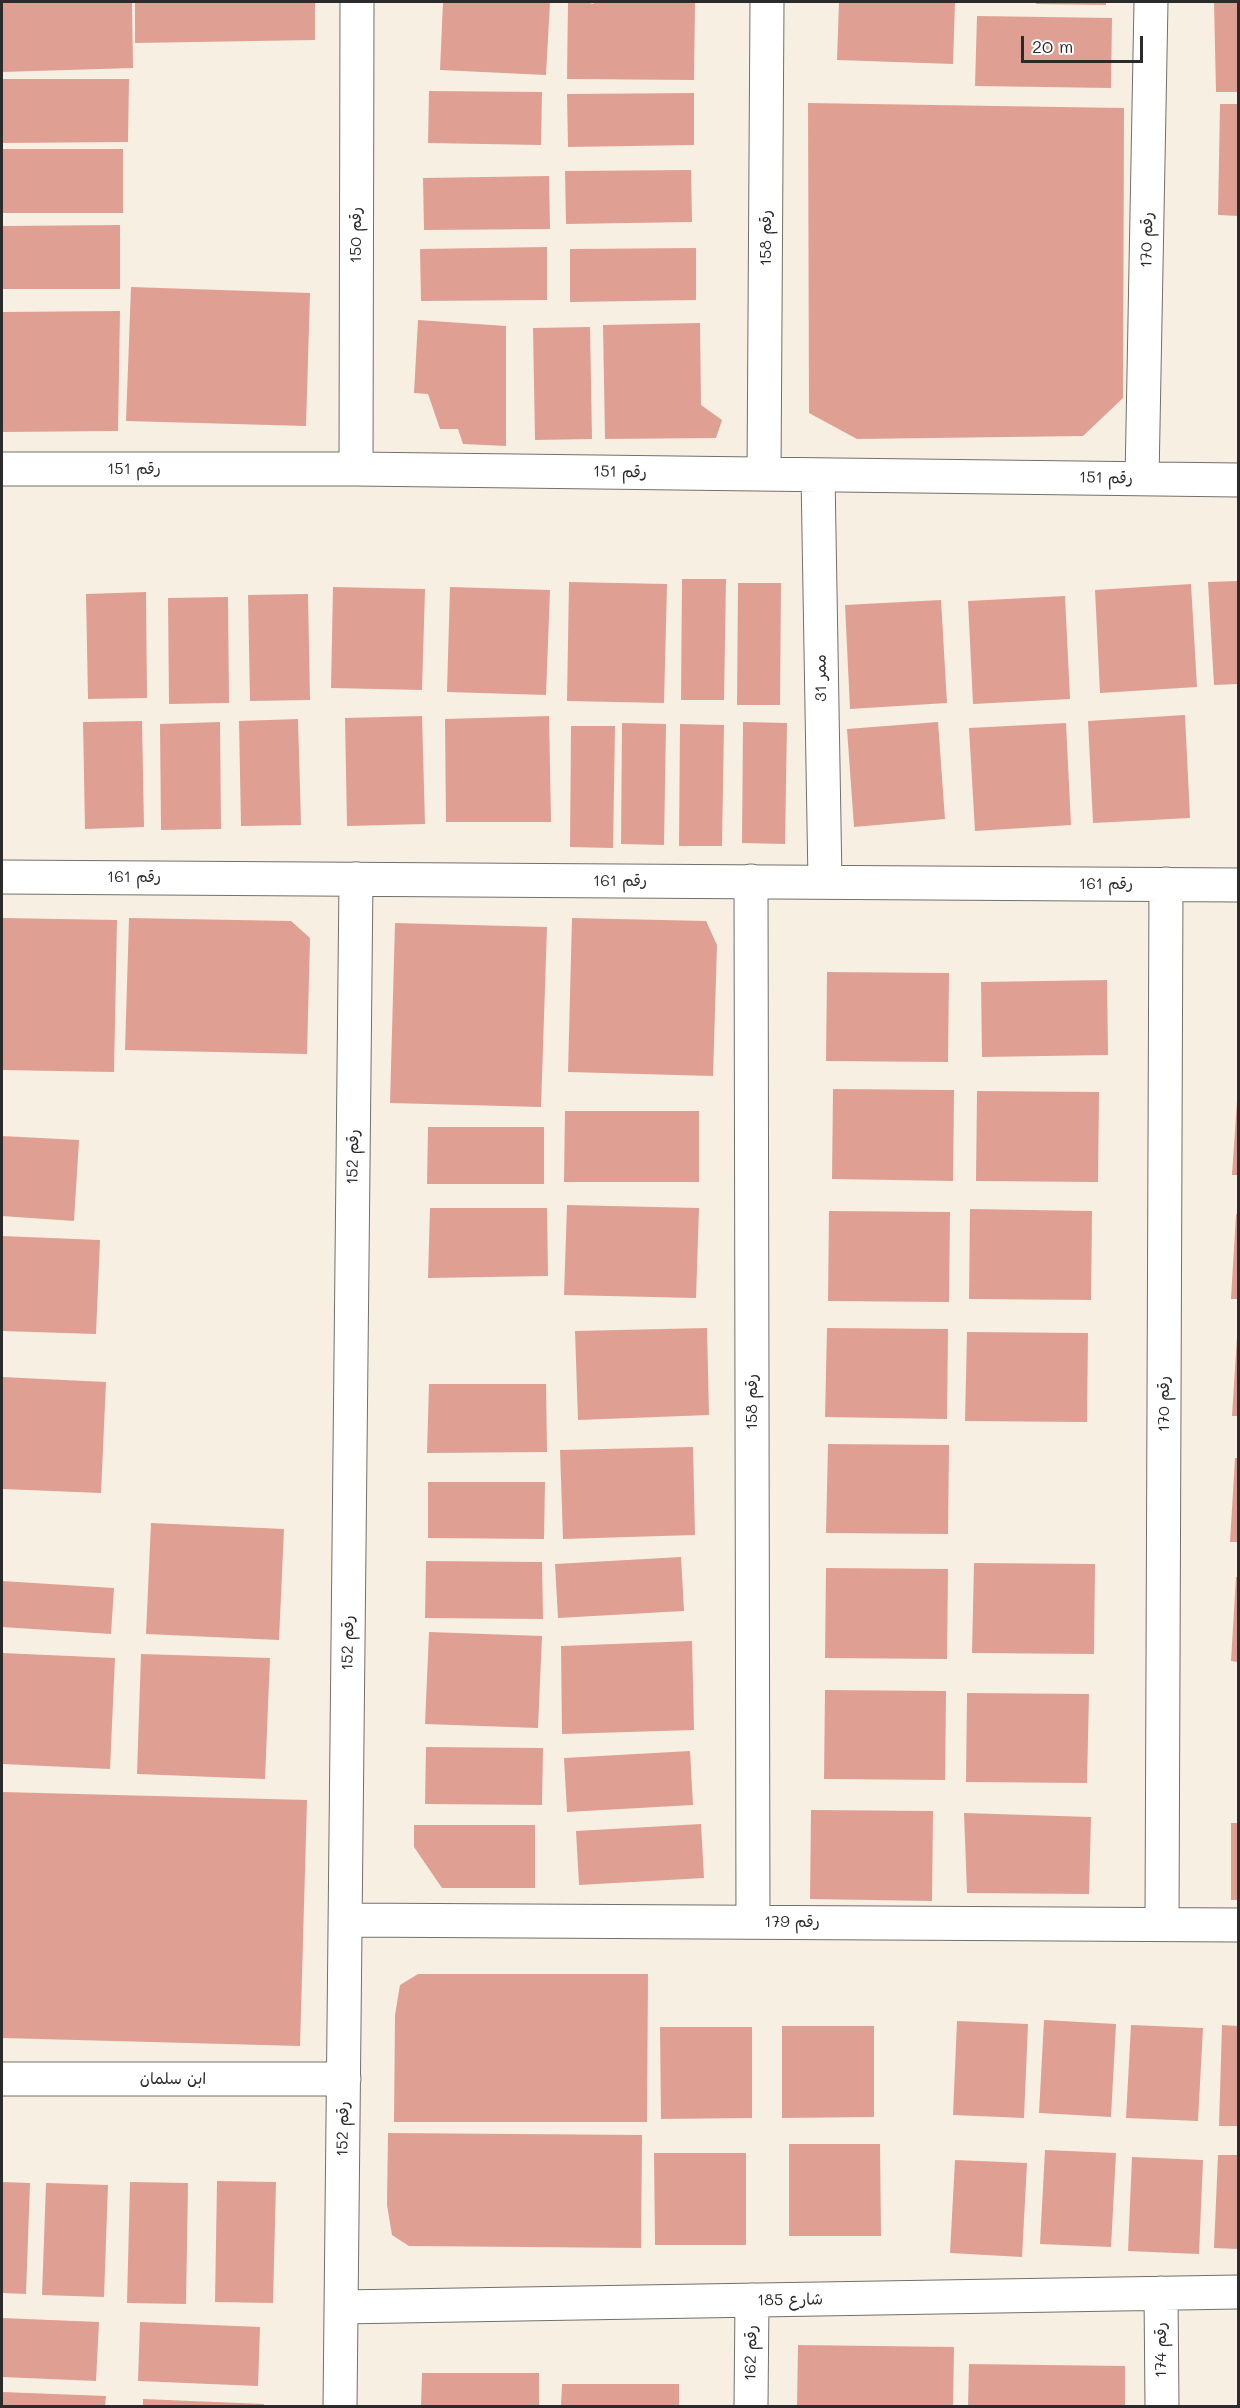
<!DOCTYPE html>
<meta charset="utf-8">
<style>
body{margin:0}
#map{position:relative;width:1240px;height:2408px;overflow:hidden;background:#f7f0e2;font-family:Mali,sans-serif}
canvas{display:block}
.frame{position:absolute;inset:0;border:3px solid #2b2b2b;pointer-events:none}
.scale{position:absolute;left:1021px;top:36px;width:122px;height:27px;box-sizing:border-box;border:3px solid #2b2b2b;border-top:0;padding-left:8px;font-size:18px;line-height:21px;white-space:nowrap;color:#2b2b2b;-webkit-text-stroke:4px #fff;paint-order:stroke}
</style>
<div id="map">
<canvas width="1240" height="2408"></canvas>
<div class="frame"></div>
<div class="scale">20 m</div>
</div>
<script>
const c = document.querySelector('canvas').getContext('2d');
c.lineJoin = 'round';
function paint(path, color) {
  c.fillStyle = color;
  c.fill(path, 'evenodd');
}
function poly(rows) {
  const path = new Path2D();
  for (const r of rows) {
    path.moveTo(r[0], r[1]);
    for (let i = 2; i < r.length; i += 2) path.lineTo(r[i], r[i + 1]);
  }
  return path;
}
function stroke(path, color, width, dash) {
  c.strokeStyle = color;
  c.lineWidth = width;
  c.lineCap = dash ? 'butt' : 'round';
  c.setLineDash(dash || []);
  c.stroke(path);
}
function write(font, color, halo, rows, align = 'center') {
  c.font = font + ' Mali,"Playpen Sans Arabic",sans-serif';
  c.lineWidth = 6;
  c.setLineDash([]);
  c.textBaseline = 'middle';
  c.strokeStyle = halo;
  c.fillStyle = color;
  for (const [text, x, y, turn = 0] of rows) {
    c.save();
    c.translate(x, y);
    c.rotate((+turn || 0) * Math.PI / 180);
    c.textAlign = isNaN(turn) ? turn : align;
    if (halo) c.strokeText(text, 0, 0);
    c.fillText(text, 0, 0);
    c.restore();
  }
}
paint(poly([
 [2,2,132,2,133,68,2,72],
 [135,2,315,2,315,40,135,43],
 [443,2,550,2,546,75,440,70],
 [568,2,589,2,592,4,597,2,695,2,694,80,567,79],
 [839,2,955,2,953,64,837,60],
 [1036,2,1106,2,1106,5,1036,4],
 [1214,2,1238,2,1238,92,1216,92],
 [977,16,1112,18,1111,88,975,86],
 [2,79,129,79,128,142,2,143],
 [429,91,542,92,541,145,428,143],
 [694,93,694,145,568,147,567,94],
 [808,103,1124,108,1123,398,1083,436,857,439,809,413],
 [1220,104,1238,104,1238,216,1218,215],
 [2,149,123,149,123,213,2,213],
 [691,170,692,222,566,224,565,171],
 [549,176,550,229,424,230,423,178],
 [120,225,120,289,2,289,2,226],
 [547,247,547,300,421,301,420,249],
 [696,248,696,300,570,302,570,249],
 [131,287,310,293,306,426,126,421],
 [120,311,118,431,2,432,2,312],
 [418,320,506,326,506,446,463,444,458,429,440,429,428,394,414,393],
 [700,323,701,405,722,420,716,438,605,439,603,325],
 [590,327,592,439,535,440,533,328],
 [682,579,726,579,724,700,681,700],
 [1238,581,1238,684,1214,685,1208,582],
 [569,582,667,584,664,703,567,701],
 [738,583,781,583,780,705,737,705],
 [1191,584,1197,687,1100,693,1095,590],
 [333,587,425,589,422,690,331,688],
 [450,587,550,590,546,695,447,692],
 [146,592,147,698,88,699,86,594],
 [308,594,310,700,250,701,248,595],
 [1065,596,1070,699,973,704,968,601],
 [228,597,229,703,169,704,168,598],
 [941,600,947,703,850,709,845,605],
 [1185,715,1190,818,1093,823,1088,721],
 [422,716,425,824,347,826,345,718],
 [549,716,551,822,446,822,445,719],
 [298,719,301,825,241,826,239,721],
 [142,721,144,827,85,829,83,722],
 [220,722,221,829,161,830,160,724],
 [743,722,787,723,785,844,742,843],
 [938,722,945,819,854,827,847,729],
 [622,723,666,724,664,845,621,844],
 [1066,723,1071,825,975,831,969,728],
 [680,724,724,725,722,846,679,846],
 [571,726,615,726,613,848,570,847],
 [2,918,117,920,114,1072,2,1070],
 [129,918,291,921,310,938,307,1054,125,1050],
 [572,918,706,921,717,945,713,1076,568,1072],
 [395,923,547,927,541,1107,390,1103],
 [827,972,949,973,948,1062,826,1061],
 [1107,980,1108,1055,982,1057,981,982],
 [833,1089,954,1090,953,1181,832,1179],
 [977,1091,1099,1092,1098,1182,976,1181],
 [1237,1101,1238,1101,1238,1175,1232,1175],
 [565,1111,699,1111,699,1182,564,1182],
 [428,1127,544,1127,544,1184,427,1184],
 [2,1136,79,1140,74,1221,2,1216],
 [567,1205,699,1208,696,1298,564,1295],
 [430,1208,547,1208,548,1276,428,1278],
 [970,1209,1092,1211,1091,1300,969,1299],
 [829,1211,950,1212,949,1302,828,1301],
 [1236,1214,1238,1215,1238,1299,1231,1299],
 [2,1236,100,1240,96,1334,2,1331],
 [707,1328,709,1415,578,1420,575,1331],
 [827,1328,948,1329,947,1419,825,1417],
 [967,1332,1088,1333,1087,1422,965,1421],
 [1237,1337,1238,1337,1238,1416,1232,1416],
 [2,1377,106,1382,101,1493,2,1489],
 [429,1384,546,1384,547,1452,427,1453],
 [828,1444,949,1445,948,1534,826,1533],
 [693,1447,695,1535,563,1539,560,1450],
 [1235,1458,1238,1458,1238,1542,1230,1542],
 [428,1482,545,1482,544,1539,428,1538],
 [151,1523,284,1529,279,1640,146,1634],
 [681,1557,684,1611,558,1618,555,1564],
 [426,1561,542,1562,543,1619,425,1618],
 [974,1563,1095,1564,1094,1654,972,1653],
 [826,1568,948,1569,947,1659,825,1658],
 [1236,1577,1238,1577,1238,1662,1231,1661],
 [2,1581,114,1588,111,1634,2,1627],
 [429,1632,542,1636,538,1728,425,1724],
 [692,1641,694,1730,562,1734,561,1646],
 [2,1653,115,1658,110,1769,2,1764],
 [141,1654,270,1658,265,1779,137,1774],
 [825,1690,946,1691,945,1780,824,1779],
 [967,1693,1089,1694,1087,1783,966,1782],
 [426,1747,543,1748,542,1805,425,1804],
 [690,1751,693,1805,567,1812,564,1758],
 [2,1792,307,1800,300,2046,2,2038],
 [811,1810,933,1811,932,1901,810,1899],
 [964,1813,1091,1817,1089,1894,967,1893],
 [1231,1823,1238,1823,1238,1900,1231,1900],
 [701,1824,704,1878,579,1885,576,1831],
 [414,1825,535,1825,535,1888,442,1888,414,1847],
 [418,1974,648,1974,647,2122,394,2122,395,2015,400,1985],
 [1044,2020,1116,2024,1111,2117,1039,2113],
 [957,2021,1028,2024,1024,2118,953,2115],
 [1131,2025,1203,2028,1198,2121,1126,2118],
 [1222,2025,1238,2026,1238,2126,1219,2126],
 [782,2026,874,2026,874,2117,782,2118],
 [660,2027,752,2027,752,2118,661,2119],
 [388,2133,642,2135,641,2248,409,2246,392,2235,387,2205],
 [789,2144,880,2144,881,2236,789,2236],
 [1045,2150,1116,2153,1111,2247,1040,2244],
 [654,2153,746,2153,746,2245,655,2245],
 [1218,2155,1238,2155,1238,2249,1214,2248],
 [1132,2157,1203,2160,1199,2254,1128,2251],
 [955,2160,1027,2163,1022,2257,950,2253],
 [217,2181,276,2182,273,2303,215,2302],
 [2,2182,30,2183,26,2294,2,2293],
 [130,2182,188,2183,186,2304,127,2303],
 [46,2183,108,2185,104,2297,42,2295],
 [2,2318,99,2322,96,2381,2,2377],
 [140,2322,260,2327,258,2386,138,2381],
 [798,2345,954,2347,953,2406,797,2406],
 [969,2364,1125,2366,1125,2406,968,2406],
 [422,2373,539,2373,539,2406,421,2406],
 [562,2384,679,2384,679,2406,561,2406],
 [2,2392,106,2396,105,2406,2,2406],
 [143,2399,264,2404,264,2406,143,2406]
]), '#e09f93');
const street = poly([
 [2,469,356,469,1238,480],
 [356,469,357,2],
 [764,474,767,2],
 [818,475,825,882],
 [1142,479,1151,2],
 [2,877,1238,885],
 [751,881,753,1922],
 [346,1920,1238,1925],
 [1162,1924,1166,884],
 [2,2079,344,2079],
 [1161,2293,1162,2406],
 [341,2307,1238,2292],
 [340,2406,356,879],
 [751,2406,752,2300]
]);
stroke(street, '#72706b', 35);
stroke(street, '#fff', 33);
write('16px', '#2b2b2b', '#fff', [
 ["رقم 150",356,235,-90],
 ["رقم 158",766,238,-90],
 ["رقم 170",1147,240,-89],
 ["رقم 151",134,469],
 ["رقم 151",620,472,1],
 ["رقم 151",1106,478,1],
 ["ممر 31",821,678,-91],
 ["رقم 161",134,877],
 ["رقم 161",620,881],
 ["رقم 161",1106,884],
 ["رقم 152",353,1157,-89],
 ["رقم 158",752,1402,-90],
 ["رقم 170",1164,1404,-90],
 ["رقم 152",348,1643,-89],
 ["رقم 179",792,1922],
 ["ابن سلمان",173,2079],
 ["رقم 152",343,2129,-89],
 ["شارع 185",790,2300,-1],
 ["رقم 174",1161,2350,-90],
 ["رقم 162",751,2353,-89]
]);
</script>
